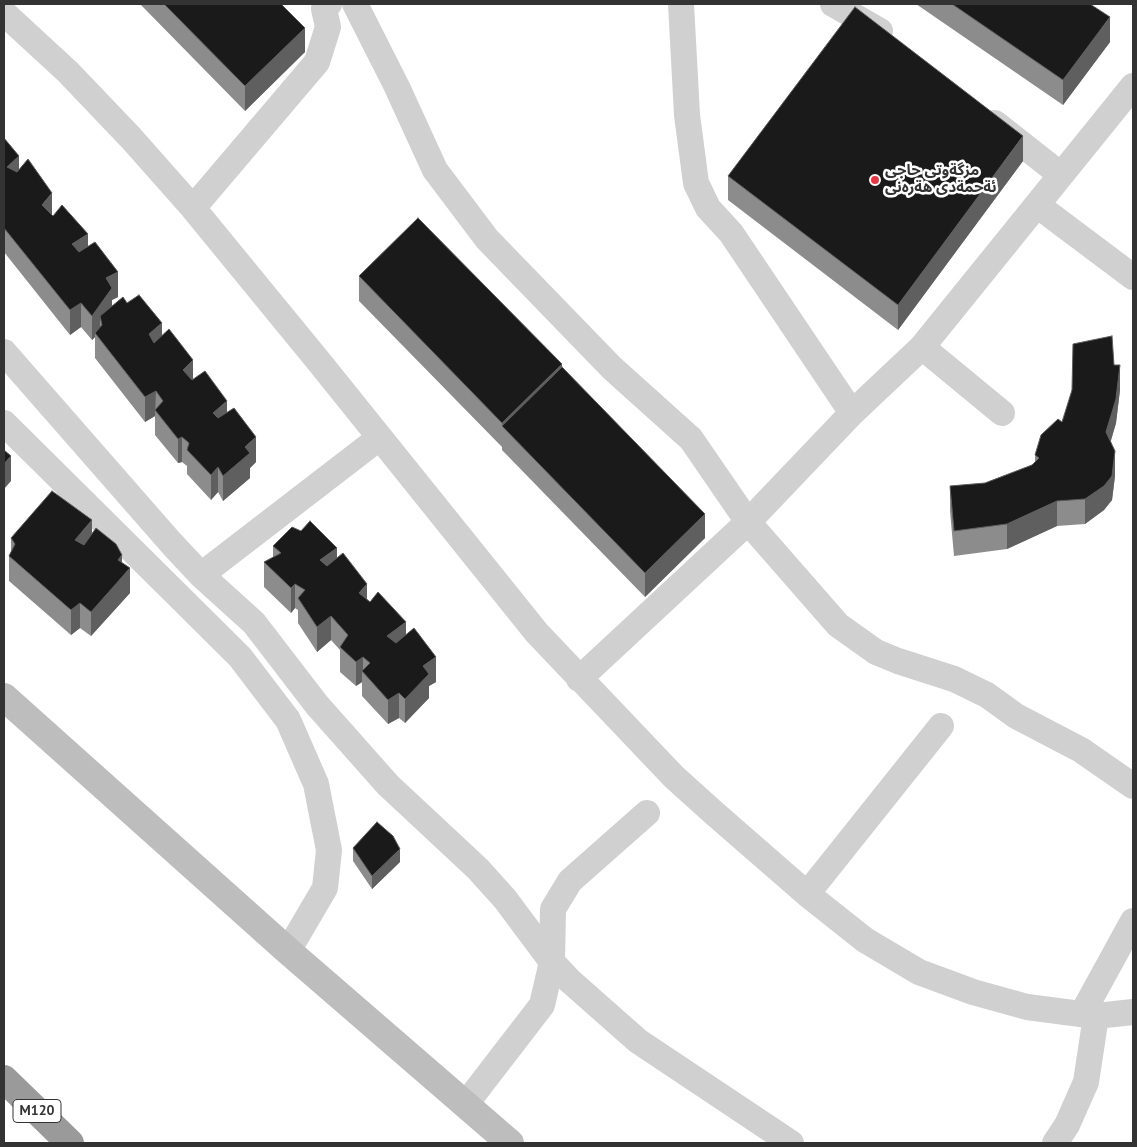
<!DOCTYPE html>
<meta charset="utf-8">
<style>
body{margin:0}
#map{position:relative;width:1137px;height:1147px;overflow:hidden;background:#fff;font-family:"PT Sans",sans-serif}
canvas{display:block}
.frame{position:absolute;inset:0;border:5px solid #333;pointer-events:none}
</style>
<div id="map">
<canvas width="1137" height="1147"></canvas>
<div class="frame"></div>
</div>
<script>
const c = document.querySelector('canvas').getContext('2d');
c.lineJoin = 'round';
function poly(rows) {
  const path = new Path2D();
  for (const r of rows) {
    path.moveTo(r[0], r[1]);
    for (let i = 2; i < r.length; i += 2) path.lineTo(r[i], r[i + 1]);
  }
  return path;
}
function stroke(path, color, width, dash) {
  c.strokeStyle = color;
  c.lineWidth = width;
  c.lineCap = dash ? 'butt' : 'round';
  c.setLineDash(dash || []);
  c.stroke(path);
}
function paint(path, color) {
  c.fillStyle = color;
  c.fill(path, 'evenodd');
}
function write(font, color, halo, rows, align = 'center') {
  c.font = font + ' "PT Sans","Noto Sans Arabic",sans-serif';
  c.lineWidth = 5;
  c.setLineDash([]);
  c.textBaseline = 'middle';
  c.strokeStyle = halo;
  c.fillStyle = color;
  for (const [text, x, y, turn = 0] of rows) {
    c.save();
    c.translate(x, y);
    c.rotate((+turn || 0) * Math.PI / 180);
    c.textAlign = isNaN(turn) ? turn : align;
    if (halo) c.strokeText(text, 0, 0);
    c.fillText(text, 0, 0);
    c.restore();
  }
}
stroke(poly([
 [355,4,397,87,435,170,487,239,612,368,691,439,748,522,838,625,876,652,898,661,954,679,987,695,1016,716,1081,750,1133,786],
 [681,4,687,115,696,183,708,208,731,233,852,413],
 [833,4,880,31],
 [4,13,68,72,131,138,193,208,320,363,537,633,674,777,714,813,807,894,865,940,919,972,973,992,1027,1007,1096,1016,1133,1012],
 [995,123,1061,175],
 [1037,205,1133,277],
 [193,208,317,62,328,27,324,9,329,4],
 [922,347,1002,413],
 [4,352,172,544,201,575,254,623,317,705,388,785,478,869,505,899,552,962,570,981,638,1041,791,1143],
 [4,423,240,657,288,720,316,784,329,850,325,888,288,951],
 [201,575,379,438],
 [579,679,748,522,852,413,922,347,1133,86],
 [807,894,941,726],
 [1082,1014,1133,921],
 [465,1105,542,1005,552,962,553,909,570,881,647,813],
 [1055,1143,1067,1125,1086,1082,1096,1016]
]), '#d0d0d0', 26);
stroke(poly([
 [4,697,288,951,510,1143]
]), '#bdbdbd', 28);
stroke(poly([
 [4,1079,70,1143]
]), '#9a9a9a', 28);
paint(poly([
 [140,4,281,4,305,52,245,111],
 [916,4,1090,4,1110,42,1063,105],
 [4,138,19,169,52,215,88,246,118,297,112,300,112,306,127,303,162,336,193,379,227,412,256,462,250,468,250,478,223,501,218,492,211,500,187,474,187,466,182,462,178,463,155,435,155,416,145,422,95,358,95,337,92,340,81,327,70,335,4,252],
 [1023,161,898,330,728,200,728,176],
 [359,276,562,367,705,538,645,597,502,450,502,447,359,301],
 [1114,365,1120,390,1116,423,1111,441,1115,476,1112,500,1104,510,1085,524,1057,526,1007,549,954,556,950,511,950,486,985,483,1032,465,1035,462,1035,455,1062,422],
 [92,534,122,563,130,593,91,636,80,628,71,635,9,581,9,556,11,552,11,538],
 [273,546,337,557,367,599,406,635,436,682,429,686,429,698,405,723,399,718,388,724,362,696,362,682,356,686,340,672,340,650,331,640,317,652,298,623,298,610,295,608,291,613,264,587,264,562,273,557],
 [353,848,400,862,372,889,353,861]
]), '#8c8c8c');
paint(poly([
 [1110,17,1110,42,1063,105,1063,80],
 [305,28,305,52,245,111,245,86],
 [1023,136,1023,161,898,330,898,305],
 [19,156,19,180,7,167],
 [52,193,52,218,42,205],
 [88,234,88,259,72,268,72,244],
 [118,272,118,297,112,300,112,313,100,316,100,329,95,333,95,337,92,340,92,316,106,278],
 [81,303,81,327,70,335,70,310],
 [162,323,162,348,149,359,149,334],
 [193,360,193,385,183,370],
 [562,364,562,389,502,426,502,423],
 [1120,365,1120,390,1116,423,1106,456,1106,432],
 [156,391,155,416,145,422,145,397],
 [227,401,227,425,213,438,213,413],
 [182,437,182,462,178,463,178,439],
 [256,437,256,462,250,468,250,478,223,501,223,476,245,447],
 [1115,451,1115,476,1112,500,1104,510,1085,524,1085,499],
 [11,456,11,481,4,489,4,464],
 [218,467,218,492,211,500,211,475],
 [1057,501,1057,526,1007,549,1007,524],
 [705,514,705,538,645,597,645,573],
 [92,520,92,544,75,565,75,540],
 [337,548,337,573,320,560],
 [122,555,122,577,130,568,130,593,91,636,91,612,118,560],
 [295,584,295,608,291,613,291,588],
 [367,584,367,608,359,593],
 [80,603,80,628,71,635,71,610],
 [331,616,331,640,317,652,317,627],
 [406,622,406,646,387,660,387,636],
 [363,657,363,673,362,671,362,682,356,686,356,662],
 [436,657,436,682,429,686,429,698,405,723,405,699,423,666],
 [399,693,399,718,388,724,388,700],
 [400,849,400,862,372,889,372,876]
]), '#5f5f5f');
const building = poly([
 [164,4,281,4,305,28,245,86,164,4],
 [952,4,1090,4,1110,17,1063,80,952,4],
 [855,7,1023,136,898,305,728,176,855,7],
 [4,138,19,156,7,167,17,172,28,159,52,193,42,205,53,216,62,205,88,234,72,244,79,252,95,242,118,272,106,278,112,288,92,316,81,303,70,310,4,228,4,138],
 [418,218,562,364,502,423,359,276,418,218],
 [139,295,162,323,149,334,154,343,169,329,193,360,183,370,192,380,205,371,227,401,213,413,218,418,234,408,256,437,245,447,250,453,223,476,218,467,211,475,187,450,189,443,182,437,178,439,155,410,163,401,156,391,145,397,95,333,102,325,100,316,123,297,127,303,139,295],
 [1112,336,1114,365,1120,365,1116,399,1106,432,1115,451,1112,476,1104,486,1085,499,1057,501,1007,524,954,531,950,486,985,483,1032,465,1039,458,1035,455,1041,435,1058,419,1062,422,1072,390,1073,344,1112,336],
 [562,367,705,514,645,573,502,426,562,367],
 [4,450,11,456,4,464,4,450],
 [52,491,92,520,75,540,84,545,96,528,116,544,122,555,118,560,130,568,91,612,80,603,71,610,9,556,15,544,11,538,52,491],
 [310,521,337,548,320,560,327,566,343,553,367,584,359,593,370,602,378,592,406,622,387,636,396,643,414,628,436,657,423,666,429,674,405,699,399,693,388,700,362,671,370,663,363,657,356,662,340,647,348,635,331,616,317,627,298,598,305,590,295,584,291,588,264,562,281,553,273,546,292,527,301,531,310,521],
 [377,822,393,836,400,849,372,876,353,848,377,822]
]);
paint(building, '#1a1a1a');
stroke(building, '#5f5f5f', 1);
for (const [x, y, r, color] of [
 [875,180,5,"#e63946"]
]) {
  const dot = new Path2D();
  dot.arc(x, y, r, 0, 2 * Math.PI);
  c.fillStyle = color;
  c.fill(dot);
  stroke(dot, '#fff', 2);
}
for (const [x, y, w] of [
 [37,1111,48]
]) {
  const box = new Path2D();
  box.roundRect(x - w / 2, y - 11.5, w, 23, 4);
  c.fillStyle = '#fff';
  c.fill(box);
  stroke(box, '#333', 1);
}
write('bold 14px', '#333', null, [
 ["M120",37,1111]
]);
write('bold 15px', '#333', '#fff', [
 ["مزگةوتی حاجی",885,171],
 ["ئةحمةدی هةرەنی",885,188]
], 'left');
</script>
